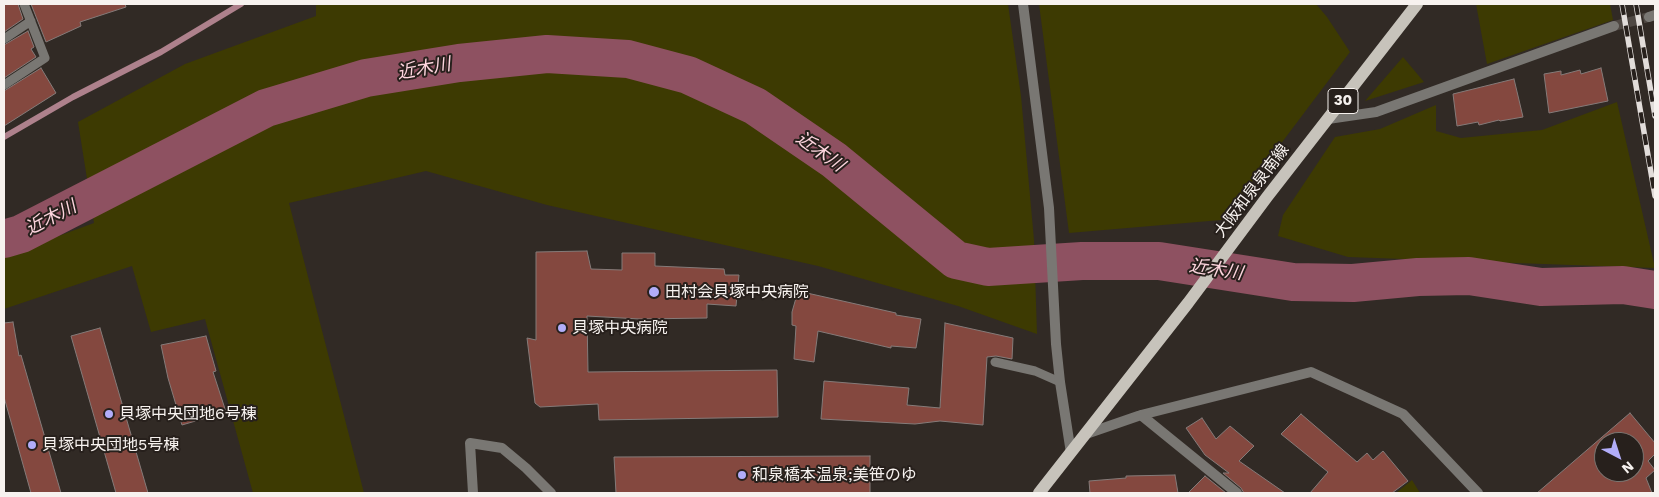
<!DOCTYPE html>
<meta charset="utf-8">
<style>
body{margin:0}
#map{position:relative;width:1659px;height:497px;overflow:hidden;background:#312a25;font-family:"Work Sans",sans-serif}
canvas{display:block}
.frame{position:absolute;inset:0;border:5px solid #f7f2ef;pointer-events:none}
.north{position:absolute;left:1594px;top:432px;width:50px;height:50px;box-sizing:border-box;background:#27201c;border:1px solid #7a7470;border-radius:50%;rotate:140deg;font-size:14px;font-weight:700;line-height:20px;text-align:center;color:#f7f2ef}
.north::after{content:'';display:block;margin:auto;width:18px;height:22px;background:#b2adf9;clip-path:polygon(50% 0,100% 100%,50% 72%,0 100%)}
</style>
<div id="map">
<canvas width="1659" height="497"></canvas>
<div class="frame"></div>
<div class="north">N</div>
</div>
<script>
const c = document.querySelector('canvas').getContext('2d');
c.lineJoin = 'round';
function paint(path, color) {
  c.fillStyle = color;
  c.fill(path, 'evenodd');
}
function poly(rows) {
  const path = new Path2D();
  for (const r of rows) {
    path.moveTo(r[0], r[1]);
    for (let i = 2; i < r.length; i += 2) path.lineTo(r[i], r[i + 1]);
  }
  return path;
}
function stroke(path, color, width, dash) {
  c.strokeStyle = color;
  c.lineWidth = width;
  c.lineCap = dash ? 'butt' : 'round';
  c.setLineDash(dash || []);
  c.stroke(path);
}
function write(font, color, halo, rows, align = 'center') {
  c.font = font + ' "Work Sans","Noto Sans JP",sans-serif';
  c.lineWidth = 4;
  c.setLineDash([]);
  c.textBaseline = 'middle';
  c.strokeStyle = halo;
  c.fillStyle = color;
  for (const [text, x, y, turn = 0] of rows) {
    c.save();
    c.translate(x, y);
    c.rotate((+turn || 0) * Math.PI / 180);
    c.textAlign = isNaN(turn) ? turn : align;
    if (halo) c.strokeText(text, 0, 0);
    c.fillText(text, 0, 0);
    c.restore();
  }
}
paint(poly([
 [316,4,1008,4,1021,96,1034,240,1037,334,958,306,818,266,547,205,426,171,289,203,364,493,253,493,205,319,151,332,132,266,4,309,4,256,94,223,78,122,185,64,316,16],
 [1039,4,1316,4,1327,17,1350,52,1240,198,1221,220,1069,233],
 [1476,4,1610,4,1613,20,1487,64],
 [1403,57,1424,82,1365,101],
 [1617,102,1655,268,1348,257,1278,236,1283,215,1335,137,1380,129,1436,105,1436,131,1461,138,1542,130],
 [1412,480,1420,493,1396,493]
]), '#3d3a02');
stroke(poly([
 [4,137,73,97,161,52,241,4]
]), '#ae818c', 6);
stroke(poly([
 [4,239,21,234,266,108,366,78,459,63,547,54,628,59,688,75,755,106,834,160,956,260,988,267,1082,261,1159,261,1293,282,1353,283,1418,277,1469,276,1541,287,1623,285,1655,290]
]), '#8e5161', 38);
const building = poly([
 [4,4,18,4,23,19,4,32,4,4],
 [31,4,125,4,126,7,80,22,81,26,46,42,31,4],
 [28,31,34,47,31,49,36,57,4,78,4,45,28,31],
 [41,68,56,93,4,126,4,91,41,68],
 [1601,68,1608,101,1549,113,1544,74,1561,71,1561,75,1580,70,1581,74,1601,68],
 [1514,79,1523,117,1500,121,1499,120,1479,125,1478,122,1457,126,1453,94,1514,79],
 [587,251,591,269,622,270,622,253,655,253,655,266,724,269,725,275,739,275,736,306,707,304,707,318,640,319,587,316,588,372,777,370,778,417,599,420,598,404,540,407,535,403,527,338,536,340,536,252,587,251],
 [798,291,896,313,896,315,921,319,916,348,891,346,891,348,818,331,814,362,794,359,796,326,792,325,792,312,798,291],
 [13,322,19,356,21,355,61,493,31,493,4,397,4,323,13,322],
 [945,323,1013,338,1012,359,996,356,987,357,983,425,940,421,915,424,821,419,824,381,909,388,907,405,940,408,945,323],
 [100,328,148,493,116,493,71,336,100,328],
 [206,336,216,371,213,372,226,412,182,425,168,378,161,345,206,336],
 [1630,413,1655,443,1655,454,1648,461,1655,470,1646,478,1652,493,1537,493,1630,413],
 [1604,442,1634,442,1634,472,1604,472,1604,442],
 [1301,414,1357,462,1367,453,1373,460,1383,451,1408,481,1392,493,1310,493,1328,472,1281,434,1301,414],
 [1202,418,1216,439,1230,426,1254,446,1239,461,1285,493,1244,493,1241,488,1223,473,1229,473,1205,455,1186,428,1202,418],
 [870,456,870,493,616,493,614,457,870,456],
 [1175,475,1178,493,1090,493,1089,481,1126,478,1126,476,1175,475],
 [1205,476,1226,493,1188,493,1205,476]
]);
paint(building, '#84483f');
stroke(building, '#857b79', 1);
stroke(poly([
 [1614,26,1649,17]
]), '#4f4843', 10, [10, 5]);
stroke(poly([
 [4,39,31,21],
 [4,85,45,58,24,4],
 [995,362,1035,371,1060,382]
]), '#797773', 9);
stroke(poly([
 [1023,4,1049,208,1056,344,1060,382,1071,453],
 [1649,17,1655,15],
 [1328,119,1376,112,1614,26],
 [1141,415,1237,493],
 [1086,434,1141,415,1311,372,1403,414,1478,493],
 [473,493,470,443,502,448,526,468,551,493]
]), '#797773', 10);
stroke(poly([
 [1039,493,1188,303,1267,197,1417,4]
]), '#c7c3bb', 12);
const rail = poly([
 [1622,4,1655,196],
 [1636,4,1655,116]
]);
stroke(rail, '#e2ddda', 5.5);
stroke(rail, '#27201c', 4, [11]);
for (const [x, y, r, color] of [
 [654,292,6,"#b2adf9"],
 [562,328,5,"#b2adf9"],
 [109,414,5,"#b2adf9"],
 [32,445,5,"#b2adf9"],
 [742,475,5,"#b2adf9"]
]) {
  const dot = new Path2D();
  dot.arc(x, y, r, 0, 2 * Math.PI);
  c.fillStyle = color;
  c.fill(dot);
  stroke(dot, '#27201c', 2);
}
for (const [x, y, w] of [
 [1343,101,30]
]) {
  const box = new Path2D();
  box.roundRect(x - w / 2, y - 12.5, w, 25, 4);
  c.fillStyle = '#27201c';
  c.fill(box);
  stroke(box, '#f7f2ef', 1);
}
write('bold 15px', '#f7f2ef', null, [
 ["30",1343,101]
]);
write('16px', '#f7f2ef', '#27201c', [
 ["大阪和泉泉南線",1252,191,-53]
]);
write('16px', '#f7f2ef', '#27201c', [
 ["田村会貝塚中央病院",665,292],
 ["貝塚中央病院",572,328],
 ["貝塚中央団地6号棟",119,414],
 ["貝塚中央団地5号棟",42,445],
 ["和泉橋本温泉;美笹のゆ",752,475]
], 'left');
write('italic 18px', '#fdd5de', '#27201c', [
 ["近木川",424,69,-10],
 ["近木川",820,152,36],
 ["近木川",51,218,-27],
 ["近木川",1216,270,9]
]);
</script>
